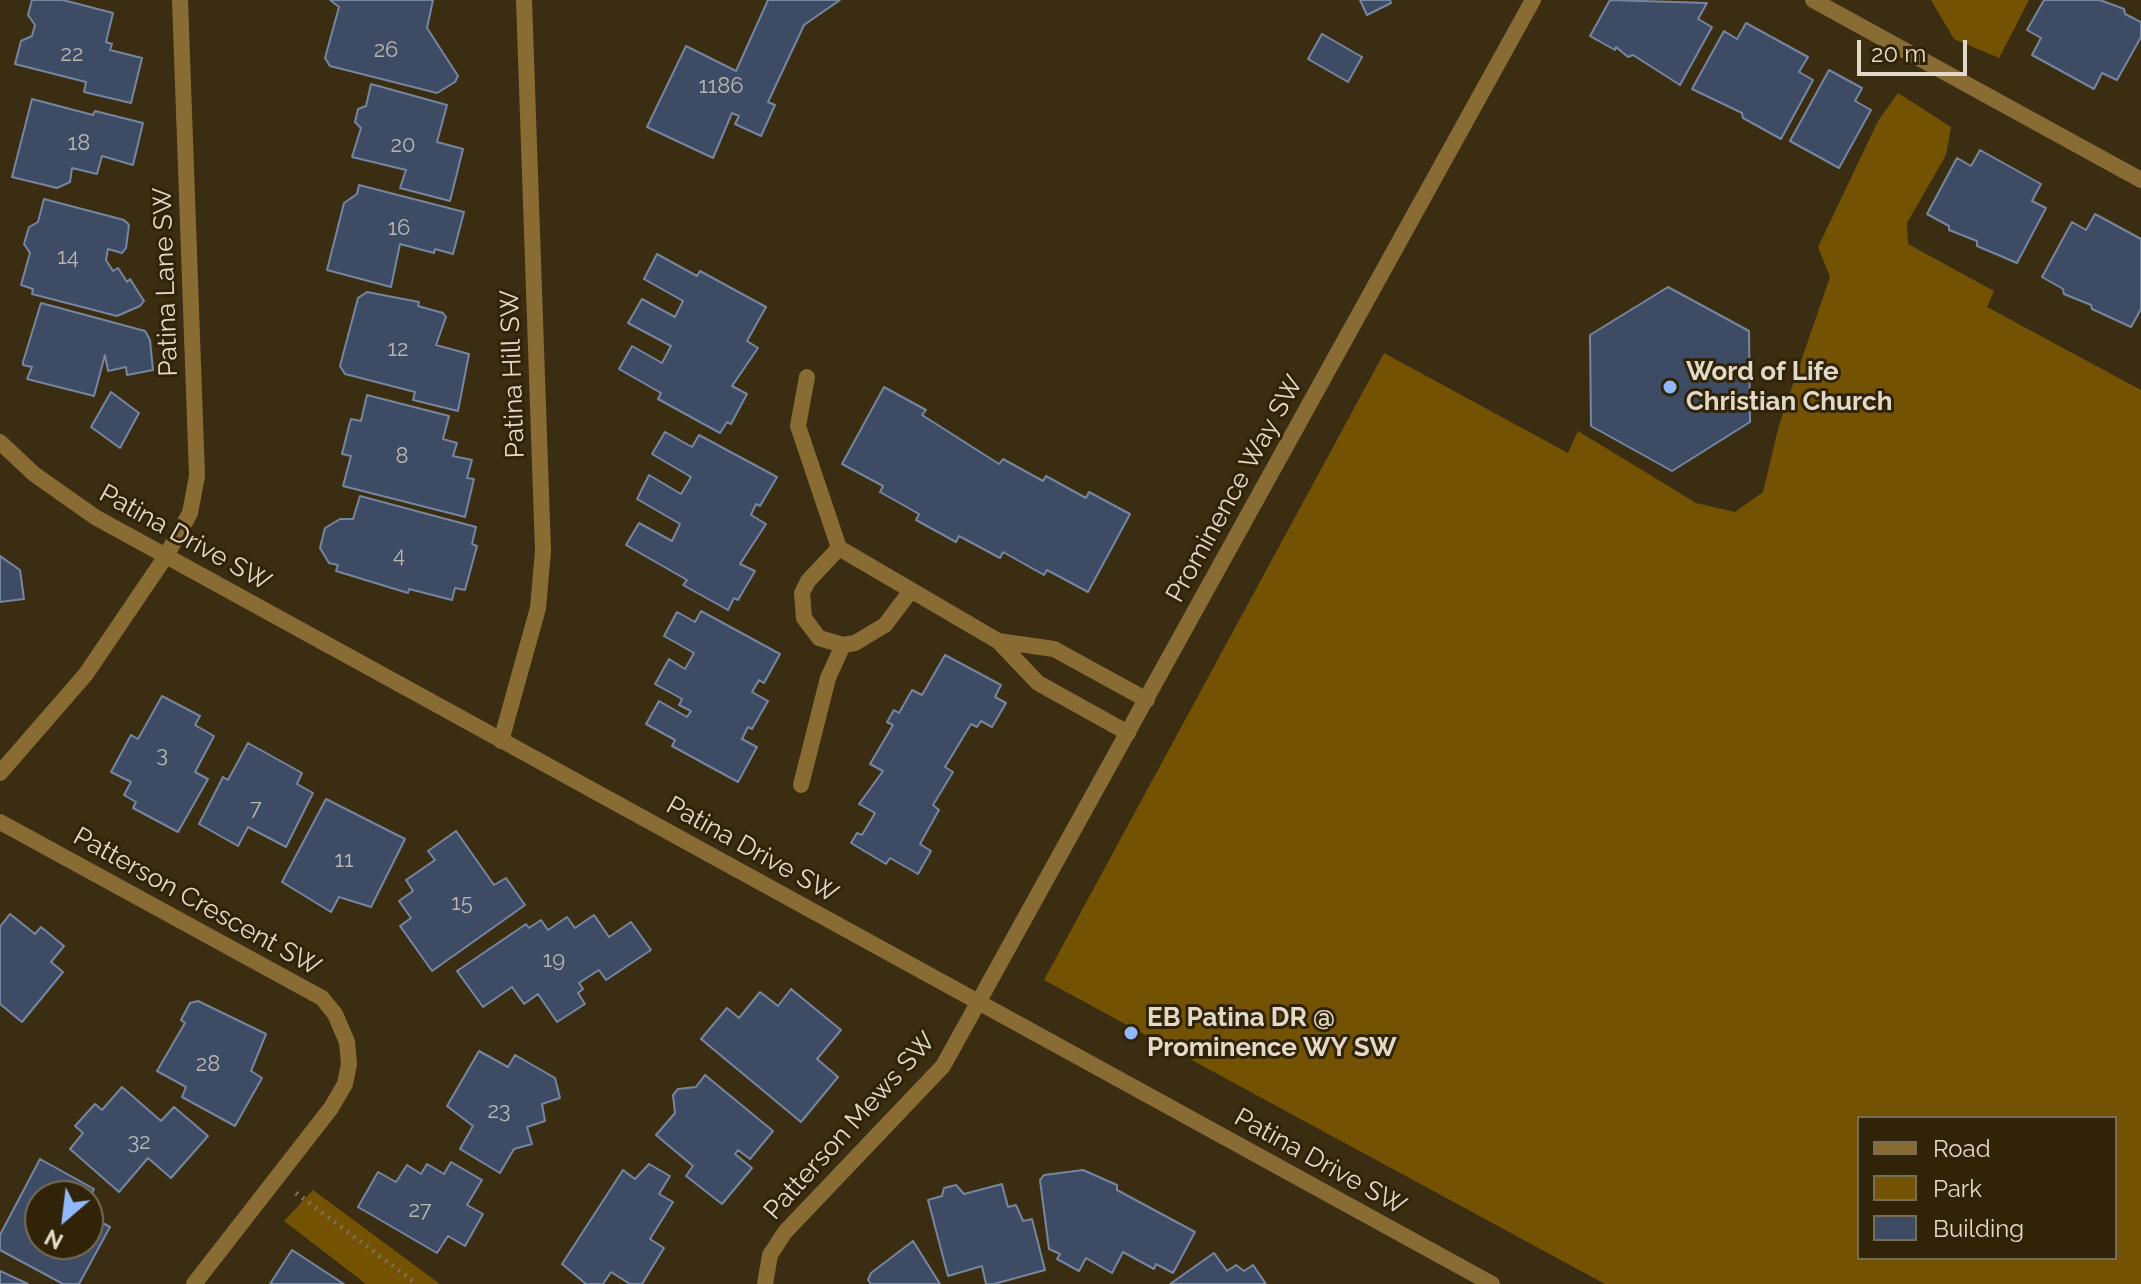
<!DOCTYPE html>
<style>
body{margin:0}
#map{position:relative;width:2141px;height:1284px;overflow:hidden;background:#3b2d12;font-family:Raleway,sans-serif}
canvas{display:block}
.legend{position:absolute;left:1857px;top:1116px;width:260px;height:144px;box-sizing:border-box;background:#302307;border:2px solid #776c55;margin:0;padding:10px 14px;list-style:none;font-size:24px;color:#e2d9c9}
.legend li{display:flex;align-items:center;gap:16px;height:40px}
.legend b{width:40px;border:2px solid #776c55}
.north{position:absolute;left:24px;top:1180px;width:80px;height:80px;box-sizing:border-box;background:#302307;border:2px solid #776c55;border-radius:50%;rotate:208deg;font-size:22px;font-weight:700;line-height:32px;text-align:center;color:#e2d9c9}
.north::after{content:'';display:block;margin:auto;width:28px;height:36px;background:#91b8fd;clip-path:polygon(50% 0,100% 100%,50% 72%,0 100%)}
.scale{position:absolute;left:1857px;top:40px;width:110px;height:36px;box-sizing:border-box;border:4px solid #e2d9c9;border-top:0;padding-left:10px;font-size:24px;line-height:28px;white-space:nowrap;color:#e2d9c9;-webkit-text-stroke:6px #302307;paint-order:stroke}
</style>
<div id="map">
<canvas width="2141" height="1284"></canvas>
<ul class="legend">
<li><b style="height:10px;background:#896b34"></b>Road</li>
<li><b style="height:22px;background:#735203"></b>Park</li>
<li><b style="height:22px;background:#3d4b65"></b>Building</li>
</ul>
<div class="north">N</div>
<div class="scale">20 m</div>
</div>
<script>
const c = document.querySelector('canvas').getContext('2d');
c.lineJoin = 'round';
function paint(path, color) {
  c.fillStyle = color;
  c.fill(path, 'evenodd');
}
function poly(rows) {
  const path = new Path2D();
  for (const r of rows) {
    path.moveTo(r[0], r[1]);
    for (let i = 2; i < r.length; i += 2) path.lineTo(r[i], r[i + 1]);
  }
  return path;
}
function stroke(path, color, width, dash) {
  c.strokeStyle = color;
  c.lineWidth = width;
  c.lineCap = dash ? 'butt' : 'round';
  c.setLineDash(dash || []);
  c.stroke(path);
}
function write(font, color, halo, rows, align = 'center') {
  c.font = font + ' Raleway,sans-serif';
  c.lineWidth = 6;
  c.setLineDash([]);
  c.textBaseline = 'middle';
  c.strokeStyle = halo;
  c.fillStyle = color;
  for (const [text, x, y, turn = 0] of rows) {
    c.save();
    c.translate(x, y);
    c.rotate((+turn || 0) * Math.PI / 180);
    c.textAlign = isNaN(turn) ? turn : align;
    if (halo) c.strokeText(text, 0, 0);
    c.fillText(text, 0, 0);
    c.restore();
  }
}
paint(poly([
 [1931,0,2029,0,1999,58,1954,39],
 [1898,93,1951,127,1946,155,1907,223,1908,244,1994,291,1987,307,2141,390,2141,1284,1605,1284,1044,980,1384,353,1568,453,1578,431,1696,503,1735,512,1763,492,1779,425,1830,277,1818,247,1878,121],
 [1859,1118,2115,1118,2115,1258,1859,1258],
 [313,1190,440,1284,366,1284,284,1221]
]), '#735203');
const building = poly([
 [32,0,63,0,113,13,106,42,112,44,110,50,142,58,131,103,84,92,86,82,15,64,21,41,32,36,35,25,28,15,32,0],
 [330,0,433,0,427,28,458,76,455,82,437,93,330,66,325,58,339,7,330,0],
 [768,0,840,0,804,25,768,102,775,105,761,136,735,124,739,116,732,113,713,158,647,127,686,46,736,71,768,0],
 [1360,0,1390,0,1391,3,1367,15,1360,0],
 [1610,0,1707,3,1698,19,1712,27,1680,85,1633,55,1628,57,1616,47,1615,50,1590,36,1610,0],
 [2044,0,2100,0,2124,9,2125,14,2141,22,2141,37,2117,80,2102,73,2094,89,2032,55,2041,38,2027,30,2044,0],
 [1746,23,1808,57,1799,72,1813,80,1781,139,1743,118,1742,113,1692,89,1724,31,1737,39,1746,23],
 [1322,34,1362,57,1348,82,1308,59,1322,34],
 [1829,70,1862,88,1855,101,1871,110,1839,168,1790,141,1829,70],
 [371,84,447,105,437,142,463,149,450,201,400,188,406,170,352,157,361,128,355,122,358,109,366,106,371,84],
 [32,99,93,115,95,111,143,123,133,165,102,156,97,174,72,168,70,182,57,188,12,177,32,99],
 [1980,150,2041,184,2032,201,2046,208,2017,263,1977,246,1977,241,1949,230,1949,226,1927,214,1957,158,1971,166,1980,150],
 [359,185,464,212,453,254,435,249,434,253,400,244,391,287,327,270,344,203,357,194,359,185],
 [44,199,124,220,129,225,126,248,122,253,108,249,106,260,113,271,118,268,127,282,130,279,144,301,140,306,117,316,32,294,33,289,21,285,30,253,24,244,29,227,38,222,44,199],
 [2095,214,2141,239,2141,309,2131,327,2092,309,2091,305,2064,294,2063,289,2042,277,2072,222,2086,230,2095,214],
 [657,254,697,276,700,271,766,307,747,341,758,348,732,386,747,394,731,424,727,422,720,433,658,399,661,393,619,369,632,346,662,363,671,346,628,323,642,299,675,317,683,301,644,279,657,254],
 [1668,287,1749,331,1750,422,1672,471,1591,426,1590,335,1668,287],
 [367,292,419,302,418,306,443,313,446,317,436,345,469,354,458,411,413,400,415,392,345,374,340,366,358,298,367,292],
 [41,303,145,331,150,340,153,370,127,375,126,367,108,371,105,355,94,396,27,379,32,367,23,365,23,362,41,303],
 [884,387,926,410,922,415,999,464,1003,459,1043,481,1046,476,1086,498,1089,492,1130,514,1088,592,1047,570,1044,575,1003,552,1000,558,959,536,956,542,916,520,919,514,880,492,883,486,842,464,884,387],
 [111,392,139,413,120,448,91,427,111,392],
 [367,395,449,416,443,439,457,443,453,456,472,460,467,478,474,479,465,517,343,486,351,456,342,454,350,422,351,419,361,421,367,395],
 [665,432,692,447,699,435,777,477,760,506,756,504,751,515,766,524,740,564,755,571,738,600,734,598,728,610,683,585,687,580,626,545,639,523,672,541,680,524,637,499,649,475,681,494,691,477,652,454,665,432],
 [360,496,476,527,472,544,477,546,465,590,455,588,452,600,409,589,408,593,336,571,338,565,329,563,320,548,325,528,340,519,353,519,360,496],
 [0,556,20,570,24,599,0,602,0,556],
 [701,611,780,654,764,683,759,680,752,692,768,701,752,729,748,727,742,739,757,747,738,782,672,746,675,740,646,724,659,701,687,717,691,711,679,705,682,699,655,684,669,659,685,669,694,653,664,636,677,612,695,622,701,611],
 [945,655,1001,685,995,697,1006,703,992,727,981,721,977,727,971,724,945,767,953,772,933,805,939,810,920,844,931,851,918,874,890,858,886,864,851,843,857,833,862,835,875,813,859,804,883,771,870,764,893,725,887,722,894,710,899,713,912,690,922,695,945,655],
 [162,696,200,716,195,725,214,736,195,772,208,779,178,832,133,808,136,802,124,795,131,782,111,772,131,735,138,739,162,696],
 [248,743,302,773,297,784,313,793,286,847,248,827,238,846,199,824,223,777,228,780,248,743],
 [326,799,405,839,371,907,339,897,331,912,282,882,326,799],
 [456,831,494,885,506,878,525,905,432,971,400,926,411,918,399,901,413,891,406,880,435,860,428,851,456,831],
 [10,914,35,934,41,927,64,946,51,962,63,972,22,1022,0,1004,0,927,10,914],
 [594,915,609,937,631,922,651,950,606,980,599,970,579,983,583,989,578,993,585,1004,557,1022,538,994,524,1004,512,987,483,1007,457,971,526,924,529,928,541,920,548,930,567,917,575,928,594,915],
 [791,989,841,1030,817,1059,838,1077,801,1122,701,1039,727,1008,739,1018,760,992,778,1006,791,989],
 [198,1001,266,1034,251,1071,262,1078,235,1126,182,1097,186,1087,157,1071,185,1023,181,1020,190,1003,198,1001],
 [479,1051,508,1067,515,1055,555,1078,560,1098,542,1104,545,1121,527,1127,532,1144,514,1149,500,1173,460,1149,473,1126,447,1106,479,1051],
 [705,1075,773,1131,750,1159,738,1150,735,1154,752,1168,722,1204,686,1176,693,1166,656,1135,675,1113,673,1095,678,1089,696,1087,705,1075],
 [122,1087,161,1121,174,1107,208,1136,171,1178,148,1158,119,1192,70,1149,83,1133,75,1126,95,1104,102,1110,122,1087],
 [40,1159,94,1189,88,1200,88,1196,40,1196,40,1244,88,1244,88,1215,110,1227,79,1284,63,1284,0,1250,0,1235,40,1159],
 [451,1162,482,1180,467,1205,483,1214,465,1246,448,1236,437,1253,358,1207,378,1172,396,1182,407,1165,421,1174,427,1164,444,1174,451,1162],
 [649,1164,670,1176,659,1194,673,1202,650,1239,664,1248,642,1284,630,1284,611,1272,603,1284,586,1284,562,1264,623,1170,635,1179,649,1164],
 [1083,1170,1117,1185,1117,1190,1195,1232,1173,1273,1156,1264,1154,1269,1123,1252,1112,1273,1086,1258,1079,1271,1057,1259,1060,1254,1049,1249,1040,1180,1044,1175,1083,1170],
 [1002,1184,1008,1207,1016,1205,1023,1221,1032,1219,1045,1270,994,1284,986,1284,982,1266,948,1276,928,1200,942,1196,944,1188,956,1185,964,1194,1002,1184],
 [913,1241,940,1284,871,1284,868,1280,871,1273,913,1241],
 [292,1250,344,1284,270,1284,292,1250],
 [1214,1253,1227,1271,1236,1265,1244,1271,1253,1265,1266,1284,1170,1284,1214,1253],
 [0,1271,28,1284,0,1284,0,1271]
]);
paint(building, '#3d4b65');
stroke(building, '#7686a1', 2);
stroke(poly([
 [296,1193,417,1284]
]), '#7f735d', 5, [2, 6]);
stroke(poly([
 [807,377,798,426,839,548,998,641,1038,683,1128,733],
 [839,548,808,581,802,593,804,618,819,638,843,645,855,643,885,625,910,592],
 [998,641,1054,649,1147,700],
 [801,785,828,678,843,645]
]), '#896b34', 16);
stroke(poly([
 [1813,0,2141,180],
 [0,442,34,474,95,517,1492,1284],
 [501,741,538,608,543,551,524,0],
 [0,773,86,674,166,556,190,513,197,476,180,0],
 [0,822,322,998,335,1014,347,1042,349,1064,345,1084,331,1108,194,1284],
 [765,1284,770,1255,785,1232,943,1066,1533,0]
]), '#896b34', 16);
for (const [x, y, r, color] of [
 [1670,387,8,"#91b8fd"],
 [1131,1033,8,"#91b8fd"]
]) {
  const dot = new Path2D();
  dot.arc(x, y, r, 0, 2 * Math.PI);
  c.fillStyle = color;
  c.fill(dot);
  stroke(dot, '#302307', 3);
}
write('22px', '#b9b6b0', null, [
 ["26",386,50],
 ["22",72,54],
 ["1186",721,86],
 ["18",79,143],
 ["20",403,145],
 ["16",399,228],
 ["14",68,257],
 ["12",398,349],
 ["8",402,456],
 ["4",399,555],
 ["3",162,755],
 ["7",256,808],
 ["11",344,860],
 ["15",462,903],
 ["19",554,960],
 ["28",208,1064],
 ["23",499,1111],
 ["32",139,1142],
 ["27",420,1210]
]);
write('26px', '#e2d9c9', '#302307', [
 ["Patina Lane SW",166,282,-92],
 ["Patina Hill SW",513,374,-92],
 ["Prominence Way SW",1235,489,-61],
 ["Patina Drive SW",185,538,29],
 ["Patina Drive SW",752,850,29],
 ["Patterson Crescent SW",197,902,29],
 ["Patterson Mews SW",850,1126,-48],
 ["Patina Drive SW",1320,1162,29]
]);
write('bold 26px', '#e2d9c9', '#302307', [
 ["Word of Life",1686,372],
 ["Christian Church",1686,402],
 ["EB Patina DR @",1147,1018],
 ["Prominence WY SW",1147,1048]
], 'left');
</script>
